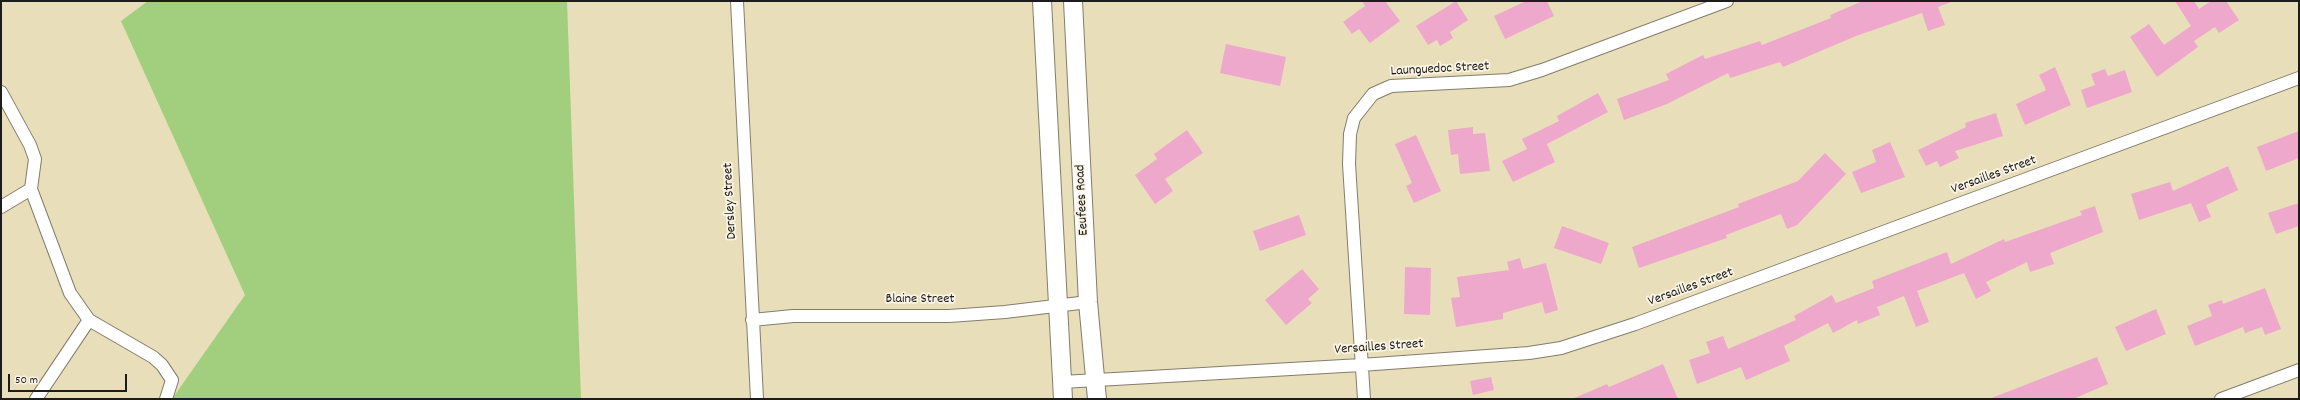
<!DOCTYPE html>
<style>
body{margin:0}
#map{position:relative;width:2300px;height:400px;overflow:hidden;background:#e9deba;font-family:Dekko,sans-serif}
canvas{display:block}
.frame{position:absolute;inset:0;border:2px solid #1c1c1c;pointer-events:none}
.scale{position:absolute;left:8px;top:374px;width:119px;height:18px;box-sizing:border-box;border:2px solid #1c1c1c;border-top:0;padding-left:5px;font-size:12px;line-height:14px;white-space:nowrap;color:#1c1c1c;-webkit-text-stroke:3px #fcf5e5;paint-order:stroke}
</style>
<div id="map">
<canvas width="2300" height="400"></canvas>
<div class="frame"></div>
<div class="scale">50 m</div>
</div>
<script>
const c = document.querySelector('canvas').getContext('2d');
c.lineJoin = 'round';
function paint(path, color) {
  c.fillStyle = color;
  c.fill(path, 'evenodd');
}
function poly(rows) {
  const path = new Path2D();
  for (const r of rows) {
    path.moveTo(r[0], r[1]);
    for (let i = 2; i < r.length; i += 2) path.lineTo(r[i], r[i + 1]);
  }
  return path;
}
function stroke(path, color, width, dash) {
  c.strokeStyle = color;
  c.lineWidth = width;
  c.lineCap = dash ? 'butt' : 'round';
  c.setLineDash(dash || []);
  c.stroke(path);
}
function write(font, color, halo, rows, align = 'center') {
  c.font = font + ' Dekko,sans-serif';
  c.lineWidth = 3.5;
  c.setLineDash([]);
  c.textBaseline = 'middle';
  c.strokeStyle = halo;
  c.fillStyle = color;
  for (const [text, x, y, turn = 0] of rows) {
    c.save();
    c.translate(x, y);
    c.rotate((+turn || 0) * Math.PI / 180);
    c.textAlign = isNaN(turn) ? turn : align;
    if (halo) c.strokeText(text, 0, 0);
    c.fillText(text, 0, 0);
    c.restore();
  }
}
paint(poly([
 [148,1,567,1,581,399,172,399,245,295,121,21]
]), '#a1cf7d');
paint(poly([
 [1362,1,1385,1,1400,21,1370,43,1359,29,1352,34,1343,22,1365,6],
 [1456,1,1468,20,1450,32,1453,38,1440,46,1437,40,1428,45,1416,26],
 [1526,1,1547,1,1554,16,1505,39,1494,16],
 [1863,1,1951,2,1938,7,1945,25,1928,31,1922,13,1856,36,1783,67,1780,62,1730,78,1728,73,1667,104,1624,120,1617,99,1669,80,1666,74,1703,55,1705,59,1760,41,1762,45,1831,18,1830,15],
 [2175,1,2194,1,2199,9,2211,1,2226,1,2239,20,2219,33,2215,27,2194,41,2198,47,2157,77,2130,37,2149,24,2164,45,2191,26],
 [1226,44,1286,57,1280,86,1220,73],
 [2055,67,2071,105,2025,125,2016,104,2046,90,2039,75],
 [2105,69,2108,76,2125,70,2132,92,2087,108,2081,90,2095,85,2091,74],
 [1598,93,1608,112,1547,144,1555,162,1513,182,1502,161,1527,149,1522,139,1559,121,1557,116],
 [1996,113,2003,136,1955,151,1959,158,1940,167,1937,161,1926,166,1918,150,1966,127,1965,123],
 [1473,127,1473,134,1485,133,1490,171,1460,174,1458,154,1451,155,1448,130],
 [1187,130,1203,153,1165,179,1173,191,1155,204,1135,175,1157,159,1154,154],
 [2299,131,2299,158,2266,171,2257,147],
 [1416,135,1441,191,1414,203,1406,186,1412,183,1395,144],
 [1890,142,1905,177,1861,193,1852,172,1876,162,1872,150],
 [1825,153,1846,174,1797,225,1787,229,1781,214,1726,235,1727,238,1639,268,1632,247,1739,207,1738,204,1798,181],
 [2228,166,2238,190,2206,205,2211,217,2199,222,2191,203,2139,220,2131,194,2170,182,2173,191],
 [2299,203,2299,226,2276,234,2268,213],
 [2095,206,2103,232,2050,253,2054,264,2030,272,2027,262,1986,282,1991,291,1976,299,1964,273,1917,291,1929,322,1916,327,1904,296,1877,307,1880,315,1858,324,1857,320,1833,333,1828,323,1784,346,1790,361,1746,380,1741,367,1697,384,1689,360,1710,353,1706,342,1723,336,1728,349,1796,320,1794,316,1832,295,1836,303,1874,288,1872,281,1947,252,1951,264,2004,239,2005,242,2082,215,2080,211],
 [1299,215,1306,235,1260,251,1253,231],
 [1562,226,1609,243,1601,264,1554,248],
 [1520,258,1523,269,1546,263,1558,310,1545,314,1542,302,1503,313,1503,319,1456,327,1451,298,1460,297,1457,277,1509,270,1507,262],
 [1405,267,1431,268,1430,315,1404,314],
 [1302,269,1319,289,1308,299,1312,303,1286,325,1265,300],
 [2265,288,2281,329,2265,335,2262,327,2245,333,2243,327,2195,346,2187,326,2212,316,2208,305,2222,300,2223,304],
 [2156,309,2166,334,2126,351,2115,327],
 [2097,357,2108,384,2073,399,1989,399],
 [1663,364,1678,399,1572,399,1607,384,1609,387],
 [1491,377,1494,390,1473,395,1470,381]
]), '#eea8cc');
const minor = poly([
 [737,1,757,399],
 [1,92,30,145,35,159,31,189],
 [31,189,70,293,89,320,153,357,162,365,172,380,166,399],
 [1,207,31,189],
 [752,320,793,316,949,316,1005,312,1088,302],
 [1062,382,1361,365,1529,353,1561,348,1635,324,2299,78],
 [36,399,89,320],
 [1364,399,1349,164,1350,134,1354,118,1373,94,1391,86,1509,80,1542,70,1727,1],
 [2221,399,2299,370]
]);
const secondary = poly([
 [1042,1,1063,399],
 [1073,1,1088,302,1097,399]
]);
stroke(minor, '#827d6b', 14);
stroke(secondary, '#827d6b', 20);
stroke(minor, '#fff', 12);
stroke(secondary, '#fff', 18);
write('14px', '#1c1c1c', '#fcf5e5', [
 ["Launguedoc Street",1440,70,-3],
 ["Versailles Street",1994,176,-20],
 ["Eeufees Road",1083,200,-93],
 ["Dersley Street",731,201,-93],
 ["Versailles Street",1691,288,-20],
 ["Blaine Street",920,300],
 ["Versailles Street",1379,348,-4]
]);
</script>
